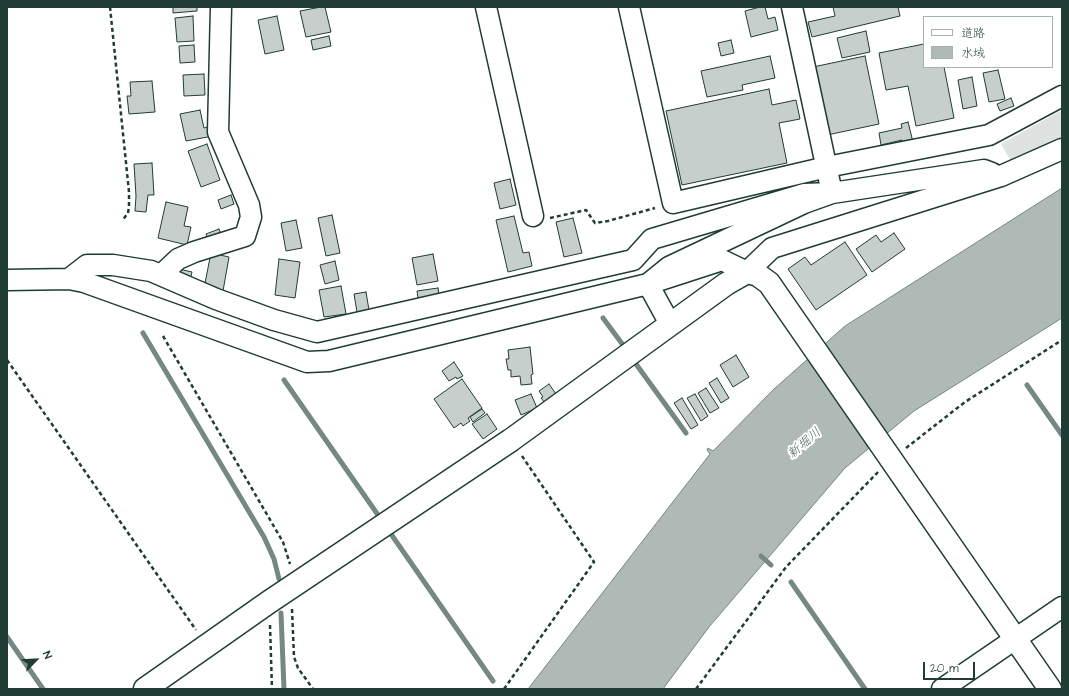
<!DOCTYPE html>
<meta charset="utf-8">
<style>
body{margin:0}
#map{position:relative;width:1069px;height:696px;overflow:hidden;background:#fff;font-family:"Architects Daughter","Klee One",sans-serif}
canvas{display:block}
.frame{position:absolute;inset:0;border:8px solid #1f3d34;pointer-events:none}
.legend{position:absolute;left:923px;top:16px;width:130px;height:52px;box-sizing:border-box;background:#fff;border:1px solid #a5b1ae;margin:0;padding:5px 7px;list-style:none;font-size:12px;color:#1f3d34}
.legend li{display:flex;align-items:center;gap:8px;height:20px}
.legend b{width:20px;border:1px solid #a5b1ae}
.north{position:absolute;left:16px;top:640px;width:40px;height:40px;-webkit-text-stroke:3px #fff;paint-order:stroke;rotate:66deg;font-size:11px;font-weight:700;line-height:16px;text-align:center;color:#1f3d34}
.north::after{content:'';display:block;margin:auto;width:14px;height:18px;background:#1f3d34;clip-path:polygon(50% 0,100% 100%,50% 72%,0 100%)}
.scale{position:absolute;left:923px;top:662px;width:52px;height:18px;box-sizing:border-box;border:2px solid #1f3d34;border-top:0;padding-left:5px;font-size:12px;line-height:14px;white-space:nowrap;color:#1f3d34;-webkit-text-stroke:3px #fff;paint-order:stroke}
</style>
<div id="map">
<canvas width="1069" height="696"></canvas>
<div class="frame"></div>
<ul class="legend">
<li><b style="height:5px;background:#fff"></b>道路</li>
<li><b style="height:11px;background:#afbab7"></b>水域</li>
</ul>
<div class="north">N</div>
<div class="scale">20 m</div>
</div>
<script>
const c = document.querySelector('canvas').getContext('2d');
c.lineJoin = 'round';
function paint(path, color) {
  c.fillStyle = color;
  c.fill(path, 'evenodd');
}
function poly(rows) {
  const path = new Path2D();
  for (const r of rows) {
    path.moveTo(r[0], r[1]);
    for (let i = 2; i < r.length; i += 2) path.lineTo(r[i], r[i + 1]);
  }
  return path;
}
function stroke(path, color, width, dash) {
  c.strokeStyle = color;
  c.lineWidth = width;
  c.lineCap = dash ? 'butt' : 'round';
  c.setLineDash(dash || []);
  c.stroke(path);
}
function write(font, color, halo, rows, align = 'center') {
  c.font = font + ' "Architects Daughter","Klee One",sans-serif';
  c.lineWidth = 4;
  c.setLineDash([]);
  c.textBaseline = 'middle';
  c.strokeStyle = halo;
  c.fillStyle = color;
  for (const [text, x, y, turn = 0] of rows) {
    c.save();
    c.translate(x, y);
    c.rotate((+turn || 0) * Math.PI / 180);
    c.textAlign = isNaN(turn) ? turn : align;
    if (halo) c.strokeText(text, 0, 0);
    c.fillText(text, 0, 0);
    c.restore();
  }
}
paint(poly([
 [1062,110,1062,137,1012,163,1001,144]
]), '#dee3e2');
const water = poly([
 [1062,188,1062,318,914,411,845,468,709,627,663,689,528,689,710,454,707,450,708,448,713,451,774,389,845,326,1062,188]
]);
paint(water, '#afbab7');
stroke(water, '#758883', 1);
stroke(poly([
 [603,318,623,345],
 [143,333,264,537,274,559,279,579],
 [636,364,686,433],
 [284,380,378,515],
 [1027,385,1062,435],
 [391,534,493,681],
 [761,556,771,565],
 [791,582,865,689],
 [281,613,284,689],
 [7,637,43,689]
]), '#758883', 5);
const building = poly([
 [173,7,197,7,197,11,173,13,173,7],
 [321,7,325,7,331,32,306,37,300,11,321,7],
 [760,7,765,7,768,19,775,17,778,30,751,37,745,11,760,7],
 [833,7,898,7,900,16,812,37,808,22,835,16,833,7],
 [193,16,194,41,177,42,175,18,193,16],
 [277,16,284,50,265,54,258,20,277,16],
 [866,31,870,52,842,58,837,38,866,31],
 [329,36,331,46,313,50,311,40,329,36],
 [731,40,734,53,721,56,718,43,731,40],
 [924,44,924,67,944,67,954,118,916,126,908,86,886,90,879,53,924,44],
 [194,45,195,62,180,63,179,46,194,45],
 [770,56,775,78,742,85,743,90,707,97,701,71,770,56],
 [865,56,879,124,827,135,813,67,865,56],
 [998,70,1005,99,989,102,983,73,998,70],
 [204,74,205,95,184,96,183,75,204,74],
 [972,77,977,106,963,109,958,80,972,77],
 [152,81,155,112,129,114,127,96,131,96,130,82,152,81],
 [769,89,772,105,796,100,800,119,779,123,787,163,682,185,666,111,769,89],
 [1011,98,1014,106,1000,111,997,104,1011,98],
 [200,110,204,128,211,126,213,136,186,141,180,114,200,110],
 [908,122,913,142,903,144,902,140,881,145,879,133,902,128,901,124,908,122],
 [207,144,220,180,201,187,188,151,207,144],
 [152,163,154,195,148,195,146,212,135,211,136,196,134,164,152,163],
 [510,179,516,205,500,209,494,183,510,179],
 [231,195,234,204,221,209,218,200,231,195],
 [166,202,188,207,184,226,191,227,187,245,158,238,166,202],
 [332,215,340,253,326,256,318,218,332,215],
 [514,216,523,253,529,252,532,266,508,272,496,220,514,216],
 [573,218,582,253,564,257,556,222,573,218],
 [296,220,302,248,286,251,281,223,296,220],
 [219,229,222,237,210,242,206,234,219,229],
 [894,233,905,249,872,272,856,249,876,235,881,242,894,233],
 [845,242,867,275,816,310,788,269,805,257,811,265,845,242],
 [211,253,229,257,223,291,204,288,211,253],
 [433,254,438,281,417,285,412,258,433,254],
 [279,259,300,262,295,298,275,295,279,259],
 [335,261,339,280,325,284,320,265,335,261],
 [179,269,192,272,189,285,177,282,179,269],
 [341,286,346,314,324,317,319,290,341,286],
 [438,288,440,302,419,305,417,291,438,288],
 [366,292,370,316,358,318,354,294,366,292],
 [530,347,533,374,531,375,532,384,521,385,520,376,511,377,511,370,508,370,506,359,509,359,508,350,530,347],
 [736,355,749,377,733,387,720,365,736,355],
 [454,362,463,376,457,379,456,377,449,381,442,371,454,362],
 [717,378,729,398,721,403,709,383,717,378],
 [462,379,482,408,468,418,470,421,463,426,461,423,454,428,434,399,462,379],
 [549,384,556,394,545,403,541,398,543,397,539,391,549,384],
 [706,388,719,408,710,413,698,393,706,388],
 [531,394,537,408,521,415,515,400,531,394],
 [695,394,708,416,701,421,687,398,695,394],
 [682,398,698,425,691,429,674,403,682,398],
 [482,409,485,413,473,422,470,417,482,409],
 [487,414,497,429,483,439,472,424,487,414]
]);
paint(building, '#c7cfcc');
stroke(building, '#1f3d34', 1);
const street = poly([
 [486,7,533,216],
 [629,7,673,203,827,167,989,135,1062,96],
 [161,275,178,259,194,252,245,236,251,217,249,205,218,132,221,7],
 [69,279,87,265,113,265,151,271,216,299,274,320,317,332,633,260,652,239,804,194,832,193,792,7],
 [7,280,69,279,84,282,307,362,329,361,648,284,722,260,747,272,772,248,1001,176,1062,149],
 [670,324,648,284,669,267,804,203,832,193,984,170,992,173],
 [942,689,1062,607]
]);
const secondary = poly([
 [145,689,269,602,511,440,726,284,747,272,758,275,769,283,1050,689]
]);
stroke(street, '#1f3d34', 23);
stroke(secondary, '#1f3d34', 25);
stroke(poly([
 [110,7,129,192,129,207,128,213,122,221],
 [550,218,586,210,595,223,608,221,655,208],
 [163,336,283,542,290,564],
 [7,360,196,630],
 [906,448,965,402,1062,340],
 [292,609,294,657,298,668,313,689],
 [270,625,272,689],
 [504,689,594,562,522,456],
 [696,689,786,567,878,472]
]), '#1f3d34', 2.5, [4, 3]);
stroke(street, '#fff', 20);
stroke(secondary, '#fff', 22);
write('italic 13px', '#4a625b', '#fff', [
 ["新堀川",805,444,-41]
]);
</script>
